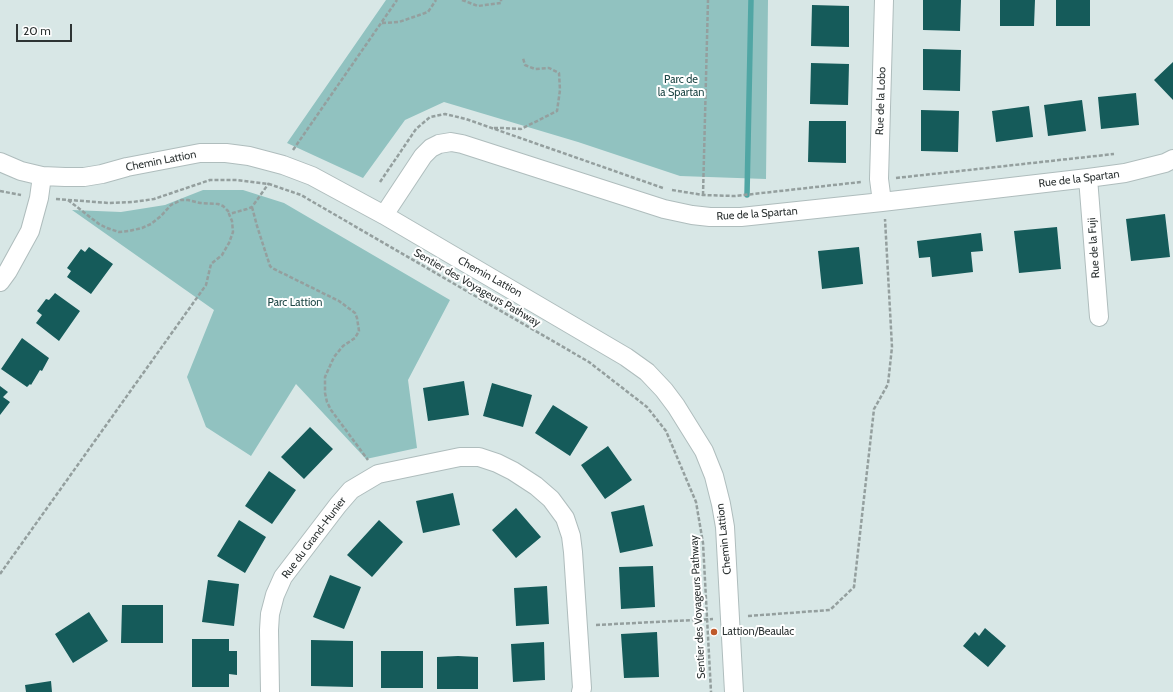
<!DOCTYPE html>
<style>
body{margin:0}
#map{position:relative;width:1173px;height:692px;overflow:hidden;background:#d8e7e6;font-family:Cabin,sans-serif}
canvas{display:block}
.scale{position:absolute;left:16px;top:24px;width:56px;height:18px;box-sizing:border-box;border:2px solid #2e3434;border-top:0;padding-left:5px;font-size:12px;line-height:14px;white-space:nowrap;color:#2e3434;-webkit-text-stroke:3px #fff;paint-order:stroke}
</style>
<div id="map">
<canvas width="1173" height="692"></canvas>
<div class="scale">20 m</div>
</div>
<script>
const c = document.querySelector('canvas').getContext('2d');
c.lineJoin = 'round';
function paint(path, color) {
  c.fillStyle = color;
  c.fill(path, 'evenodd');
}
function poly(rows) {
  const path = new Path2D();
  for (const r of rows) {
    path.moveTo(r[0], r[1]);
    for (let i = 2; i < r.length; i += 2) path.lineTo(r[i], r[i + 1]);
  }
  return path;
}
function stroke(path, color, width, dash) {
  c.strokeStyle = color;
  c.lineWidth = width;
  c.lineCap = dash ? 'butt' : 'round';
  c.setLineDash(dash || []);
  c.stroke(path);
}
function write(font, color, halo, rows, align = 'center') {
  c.font = font + ' Cabin,sans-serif';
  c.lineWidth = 4;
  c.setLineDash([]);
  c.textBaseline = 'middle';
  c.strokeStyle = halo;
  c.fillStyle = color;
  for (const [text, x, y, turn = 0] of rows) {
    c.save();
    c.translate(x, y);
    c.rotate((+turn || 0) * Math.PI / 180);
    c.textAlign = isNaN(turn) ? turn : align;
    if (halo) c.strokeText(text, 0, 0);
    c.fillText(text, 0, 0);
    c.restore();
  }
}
paint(poly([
 [386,0,768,0,766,179,680,176,578,142,444,102,405,120,363,178,287,143],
 [203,190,243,190,284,203,450,300,408,380,417,448,366,459,296,384,251,456,206,427,187,377,214,310,72,210,121,212,165,205]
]), '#91c2c0');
stroke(poly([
 [747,195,751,0]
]), '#50a6a4', 5.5);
paint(poly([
 [923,0,961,0,960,31,923,30],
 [1000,0,1035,0,1034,26,1000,26],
 [1056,0,1090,0,1090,26,1056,26],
 [812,5,849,6,849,47,811,46],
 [923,49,961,50,960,91,923,90],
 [1173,62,1173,100,1154,80],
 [811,63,849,64,848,105,810,104],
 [1136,93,1139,125,1101,129,1098,97],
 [1082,100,1086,131,1048,136,1044,105],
 [1029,106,1033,137,996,142,992,111],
 [921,110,959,111,958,152,921,151],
 [809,121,846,121,846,163,808,162],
 [1165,214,1170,257,1131,261,1126,219],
 [1057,227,1061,269,1019,273,1014,231],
 [981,233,983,251,971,252,973,272,932,277,930,257,919,258,917,241],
 [89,247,113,264,91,294,67,277,71,271,67,268,81,249,85,252],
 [859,247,863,284,822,289,818,251],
 [55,293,80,311,59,341,36,323,42,315,37,311,46,299,49,300],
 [22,338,49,358,42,371,40,370,31,385,30,384,27,387,1,369],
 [464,381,469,415,428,421,423,388],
 [492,383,532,395,523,427,483,416],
 [0,386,8,392,3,397,10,402,0,415],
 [553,405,588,427,570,456,535,433],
 [310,427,333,449,304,479,281,457],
 [608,446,632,480,605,499,581,465],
 [269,471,296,490,272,524,245,506],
 [453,493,460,525,423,533,416,501],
 [644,505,653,546,620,553,611,512],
 [516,508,541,537,516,558,492,530],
 [239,520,266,537,245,573,217,556],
 [379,520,403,542,372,577,347,555],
 [653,566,655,607,621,609,619,567],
 [330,575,361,587,344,629,313,617],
 [208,580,239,584,234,626,202,622],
 [547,586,549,624,516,626,514,588],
 [122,605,163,605,163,643,121,643],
 [89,612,108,641,73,663,55,634],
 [985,628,1006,646,988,667,963,646,975,632,979,636],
 [657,632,659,677,624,678,621,634],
 [192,639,229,639,229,651,237,651,237,675,229,674,229,687,192,687],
 [311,640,353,641,353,687,311,686],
 [544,642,545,680,513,682,511,644],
 [381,651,423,651,423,688,381,688],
 [458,656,478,657,478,689,437,689,437,657],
 [51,681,52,692,26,692,25,685]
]), '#155b5a');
const minor = poly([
 [0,162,21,171,42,176,65,177,84,177,102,174,127,167,200,153,226,153,249,156,283,165,312,176,384,215,626,357,647,372,664,390,676,406,704,451,714,476,721,504,725,527,734,692],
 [1088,178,1099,317],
 [882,202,879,179,884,0],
 [384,215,423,156,431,148,439,144,451,142,462,144,664,209,692,215,710,217,741,217,882,202,1088,178,1125,173,1165,163,1173,159],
 [0,282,8,271,30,231,39,198,42,176],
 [270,692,269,630,270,614,275,595,283,577,338,505,351,490,378,474,460,457,479,457,497,463,513,471,536,486,551,499,565,518,571,536,573,552,582,688,581,692]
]);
stroke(minor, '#afbdbd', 20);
stroke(poly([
 [462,0,478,6,501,3,501,0],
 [382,23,399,22,428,12,436,0],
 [494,128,502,128,521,129,557,111,560,90,559,73,549,68,535,69,525,65,523,58],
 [293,150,397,0],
 [896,178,1114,154],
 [380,182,416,129,430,117,445,114,466,119,663,188],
 [672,190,703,195,735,196,861,182],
 [0,191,21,195],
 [703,195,708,0],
 [56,199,109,203,133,202,154,199,210,180,237,180,269,184,301,195,589,362,647,407,666,431,696,502,703,543,711,692],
 [68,200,99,224,107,228,119,232,129,231,142,228,151,224,161,216,171,205,181,200,188,200,200,203,218,204,223,206,228,211,229,214],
 [252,207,257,226,270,266,272,268,339,301,355,313,357,318,359,331,355,338,343,346,334,357,325,377,325,393,327,402,331,410,368,460],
 [0,574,206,285,211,264,222,255,229,243,233,232,232,221,229,214,247,209,252,207,269,183],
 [748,616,830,610,854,587,874,409,888,384,892,347,885,219],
 [596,625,713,619]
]), '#949f9e', 2.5, [4, 2]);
stroke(minor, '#fff', 18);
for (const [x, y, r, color] of [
 [714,632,4,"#bf5a2b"]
]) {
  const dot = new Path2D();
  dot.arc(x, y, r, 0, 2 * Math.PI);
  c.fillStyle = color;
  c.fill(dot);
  stroke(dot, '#fff', 1.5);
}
write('11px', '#1d4645', '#fff', [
 ["Parc de",681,80],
 ["la Spartan",681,93],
 ["Parc Lattion",295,303]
]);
write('11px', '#2e3434', '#fff', [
 ["Rue de la Lobo",881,101,-88],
 ["Chemin Lattion",161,161,-11],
 ["Rue de la Spartan",1079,179,-7],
 ["Rue de la Spartan",757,214,-4],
 ["Rue de la Fuji",1094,248,-94],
 ["Chemin Lattion",490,277,29],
 ["Sentier des Voyageurs Pathway",477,288,30],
 ["Rue du Grand-Hunier",314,538,-53],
 ["Chemin Lattion",724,539,-96],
 ["Sentier des Voyageurs Pathway",698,607,-93]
]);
write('11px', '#2e3434', '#fff', [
 ["Lattion/Beaulac",722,632]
], 'left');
</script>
